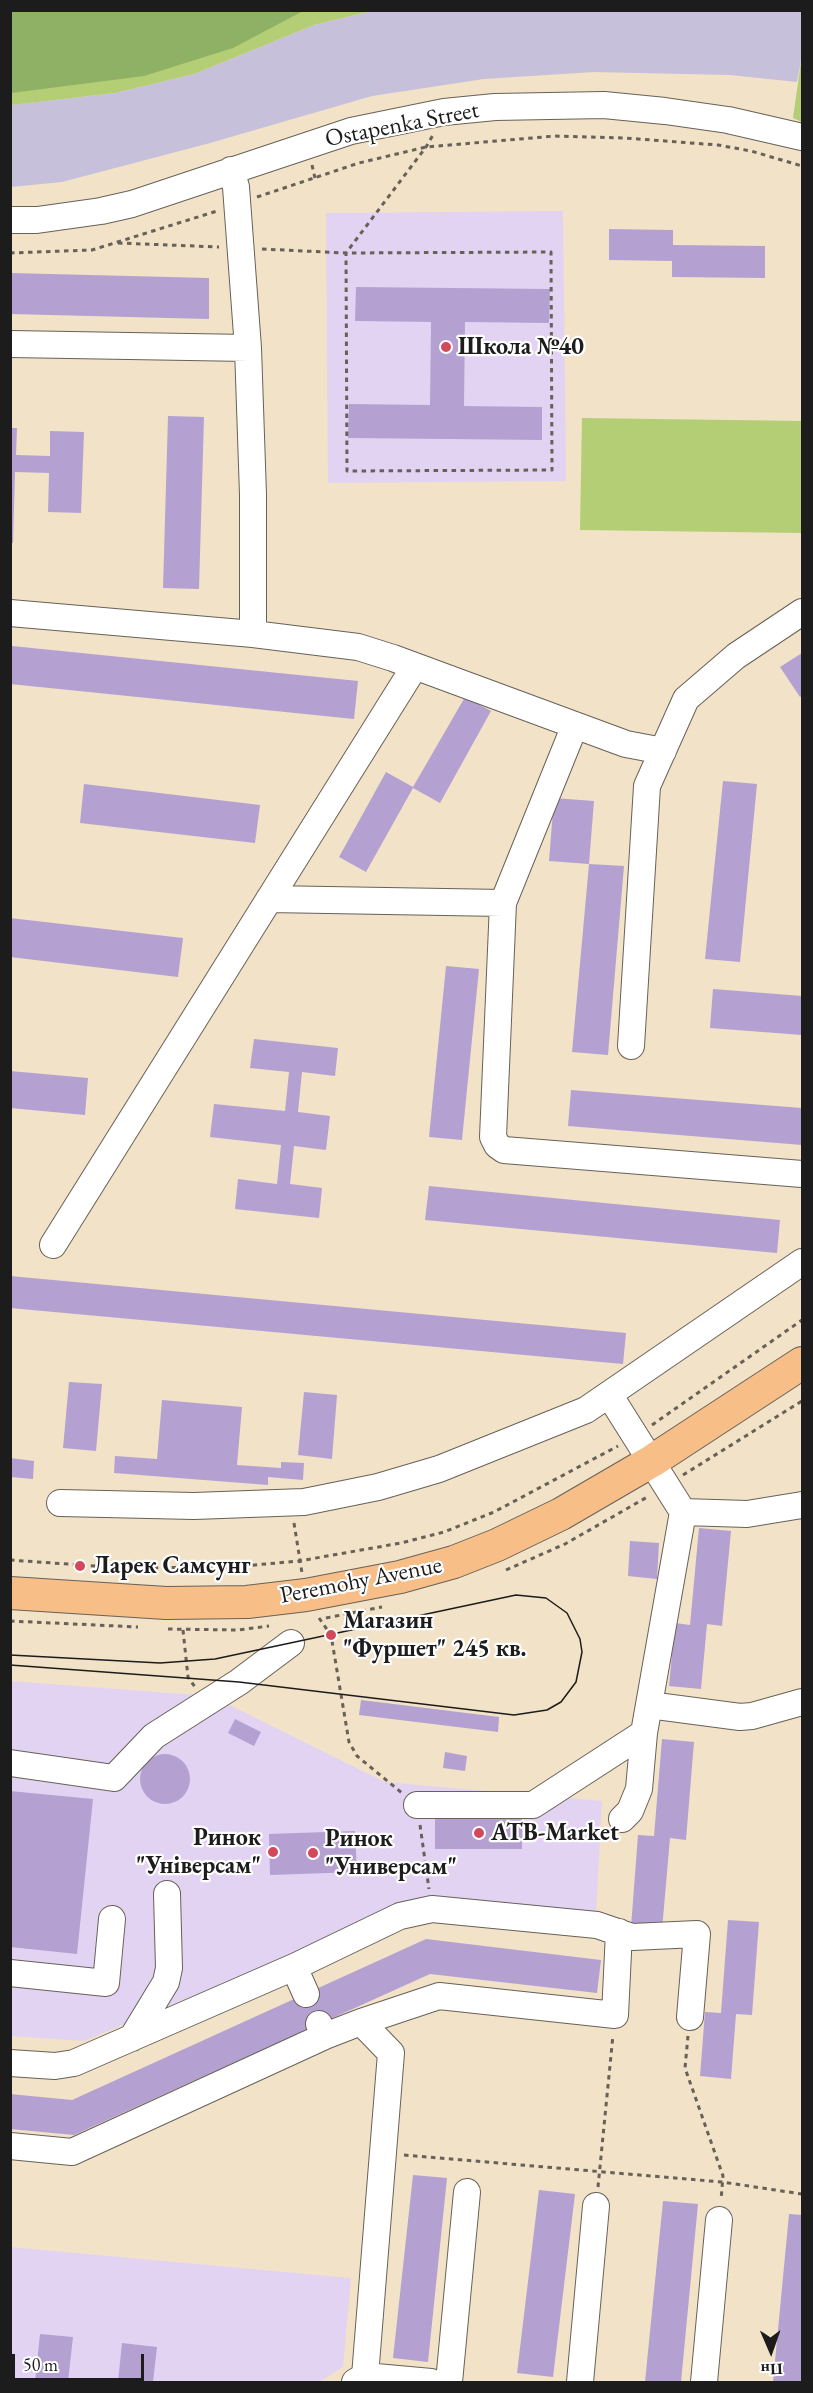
<!DOCTYPE html>
<meta charset="utf-8">
<style>
body{margin:0}
#map{position:relative;width:813px;height:2393px;overflow:hidden;background:#f2e2c7;font-family:"EB Garamond",serif}
canvas{display:block}
.frame{position:absolute;inset:0;border:12px solid #1c1c1c;pointer-events:none}
.north{position:absolute;left:741px;top:2321px;width:60px;height:60px;-webkit-text-stroke:4px #fff;paint-order:stroke;rotate:178deg;font-size:16px;font-weight:700;line-height:24px;text-align:center;color:#1c1c1c}
.north::after{content:'';display:block;margin:auto;width:21px;height:27px;background:#1c1c1c;clip-path:polygon(50% 0,100% 100%,50% 72%,0 100%)}
.scale{position:absolute;left:12px;top:2354px;width:132px;height:27px;box-sizing:border-box;border:3px solid #1c1c1c;border-top:0;padding-left:8px;font-size:18px;line-height:21px;white-space:nowrap;color:#1c1c1c;-webkit-text-stroke:4px #fff;paint-order:stroke}
</style>
<div id="map">
<canvas width="813" height="2393"></canvas>
<div class="frame"></div>
<div class="north">Пн</div>
<div class="scale">50 m</div>
</div>
<script>
const c = document.querySelector('canvas').getContext('2d');
c.lineJoin = 'round';
function paint(path, color) {
  c.fillStyle = color;
  c.fill(path, 'evenodd');
}
function poly(rows) {
  const path = new Path2D();
  for (const r of rows) {
    if (r.length === 3) {
      path.moveTo(r[0] + r[2], r[1]);
      path.arc(r[0], r[1], r[2], 0, 2 * Math.PI);
      continue;
    }
    path.moveTo(r[0], r[1]);
    for (let i = 2; i < r.length; i += 2) path.lineTo(r[i], r[i + 1]);
  }
  return path;
}
function stroke(path, color, width, dash) {
  c.strokeStyle = color;
  c.lineWidth = width;
  c.lineCap = dash ? 'butt' : 'round';
  c.setLineDash(dash || []);
  c.stroke(path);
}
function write(font, color, halo, rows, align = 'center') {
  c.font = font + ' "EB Garamond",serif';
  c.lineWidth = 4.5;
  c.setLineDash([]);
  c.textBaseline = 'middle';
  c.strokeStyle = halo;
  c.fillStyle = color;
  for (const [text, x, y, turn = 0] of rows) {
    c.save();
    c.translate(x, y);
    c.rotate((+turn || 0) * Math.PI / 180);
    c.textAlign = isNaN(turn) ? turn : align;
    if (halo) c.strokeText(text, 0, 0);
    c.fillText(text, 0, 0);
    c.restore();
  }
}
paint(poly([
 [563,211,566,481,328,483,326,213],
 [10,1681,211,1696,385,1782,602,1801,596,1912,415,1904,84,2041,11,2036],
 [10,2247,351,2278,343,2367,319,2382,11,2382]
]), '#e3d3f3');
paint(poly([
 [371,11,802,11,802,55,797,82,730,75,594,72,484,79,372,96,210,143,62,182,11,187,10,105,115,93,194,74,314,25]
]), '#c6c0da');
paint(poly([
 [10,11,371,11,314,25,194,74,115,93,11,105],
 [802,55,802,122,793,118],
 [582,418,802,421,802,533,580,530]
]), '#b3ce74');
paint(poly([
 [10,11,11,10,303,11,233,48,144,76,11,93]
]), '#8eb166');
paint(poly([
 [609,229,673,230,673,245,765,246,765,278,672,277,672,261,609,260],
 [10,273,209,278,209,319,10,314],
 [356,287,550,289,549,323,465,322,464,406,542,407,542,440,348,438,349,404,430,405,431,322,355,321],
 [168,416,204,417,199,589,163,588],
 [10,428,17,428,16,455,50,456,50,431,84,432,81,513,48,512,49,473,15,472,13,543,10,543],
 [12,646,358,681,354,719,10,684],
 [802,653,802,696,800,697,780,667],
 [465,697,491,711,440,803,413,788,366,872,339,857,386,772,413,787],
 [723,781,757,784,740,962,705,959],
 [84,784,260,805,255,843,80,823],
 [554,798,594,801,589,864,549,861],
 [589,864,624,866,608,1055,572,1052],
 [10,918,183,938,178,977,10,957],
 [446,966,479,969,462,1140,429,1137],
 [713,989,802,996,802,1035,710,1028],
 [254,1039,338,1048,335,1076,302,1072,298,1112,330,1116,326,1150,294,1146,290,1184,322,1188,319,1218,235,1209,238,1179,277,1184,281,1145,210,1137,214,1104,285,1111,289,1072,250,1068],
 [10,1071,88,1078,85,1115,10,1108],
 [571,1090,802,1108,802,1145,568,1126],
 [429,1186,780,1220,777,1253,425,1220],
 [10,1276,626,1333,623,1364,10,1308],
 [69,1382,102,1384,96,1451,63,1448],
 [304,1392,337,1395,332,1459,298,1455],
 [162,1400,242,1407,237,1465,281,1468,281,1462,304,1463,303,1480,268,1477,268,1485,114,1473,115,1456,157,1459],
 [10,1458,34,1461,33,1479,10,1477],
 [699,1528,731,1531,722,1626,707,1624,701,1689,669,1686,675,1623,690,1625],
 [630,1541,659,1543,657,1579,628,1576],
 [361,1700,499,1717,498,1732,359,1715],
 [235,1719,261,1732,254,1746,228,1733],
 [662,1739,694,1742,686,1840,670,1838,662,1930,631,1927,638,1835,654,1836],
 [445,1752,467,1756,465,1771,443,1768],
 [165,1779,25],
 [10,1791,93,1799,77,1954,10,1947],
 [435,1817,522,1817,522,1849,435,1849],
 [355,1831,357,1872,270,1875,269,1834],
 [728,1920,759,1922,752,2015,736,2014,731,2079,700,2076,705,2012,721,2013],
 [426,1939,601,1960,597,1993,430,1974,74,2135,10,2129,10,2094,72,2100],
 [413,2175,447,2178,428,2362,393,2358],
 [539,2190,575,2194,553,2377,517,2373],
 [663,2201,698,2204,681,2382,645,2382],
 [789,2214,802,2215,802,2382,773,2382],
 [40,2334,73,2337,68,2382,35,2382],
 [122,2343,157,2347,153,2382,118,2382]
]), '#b4a1d2');
const minor = poly([
 [231,170,236,187,248,348,253,495,253,634],
 [10,220,37,220,101,211,132,204,351,131,444,112,495,107,604,105,665,111,728,120,802,137],
 [10,344,248,348],
 [10,613,253,634,358,647,393,658,626,744,663,751],
 [575,725,503,903,493,1137,497,1145,504,1150,802,1174],
 [269,899,503,903],
 [631,1046,647,786,686,699,736,656,802,612],
 [53,1245,415,666],
 [610,1396,683,1512,644,1733,639,1789,630,1811,622,1819],
 [60,1503,194,1506,304,1502,378,1487,439,1469,586,1410,802,1262],
 [683,1512,747,1514,802,1505],
 [649,1705,740,1717,752,1716,802,1702],
 [10,1763,114,1778,154,1736,239,1682,291,1643],
 [417,1805,533,1805,644,1733],
 [294,1967,306,1994],
 [10,1973,106,1983,112,1919],
 [361,2022,439,1996,615,2015,619,1932],
 [319,2024,325,2036,361,2022,391,2053,365,2376,355,2382],
 [132,2038,166,1982,169,1968,167,1894],
 [10,2063,55,2066,74,2063,294,1967,400,1916,432,1909,597,1925,632,1937,697,1934,690,2017],
 [10,2146,72,2152,325,2036],
 [365,2376,431,2382],
 [449,2382,467,2192],
 [580,2382,596,2206],
 [704,2382,719,2220]
]);
const major = poly([
 [10,1593,166,1603,247,1602,306,1595,400,1577,454,1562,497,1545,561,1514,652,1461,802,1363]
]);
stroke(minor, '#676158', 28);
stroke(major, '#676158', 34);
stroke(poly([
 [312,165,315,178],
 [257,197,359,163,426,147,555,136,625,138,718,145,751,151,802,166],
 [118,243,219,247],
 [262,249,346,253,551,252,552,470,347,471,346,253,426,147,433,135],
 [10,253,92,250,217,211],
 [652,1425,802,1320],
 [683,1475,802,1401],
 [294,1523,302,1573],
 [10,1560,124,1568,232,1567,299,1561,401,1543,444,1532,494,1512,618,1446],
 [506,1570,565,1544,649,1496],
 [319,1618,331,1635,349,1742,357,1756,402,1793],
 [326,1618,382,1607],
 [10,1621,138,1627],
 [168,1629,238,1630,269,1626],
 [183,1630,188,1677,195,1687],
 [420,1825,429,1889],
 [688,2036,685,2068,723,2176,721,2200],
 [404,2155,722,2182,802,2194],
 [598,2187,613,2035]
]), '#676158', 3, [4.5, 4.5]);
stroke(minor, '#fff', 26);
stroke(major, '#f7be88', 32);
stroke(poly([
 [10,1655,160,1663,215,1659,516,1595,546,1598,567,1613,580,1639,582,1652,576,1682,561,1702,547,1710,514,1715,239,1682,10,1665]
]), '#1c1c1c', 1.5);
for (const [x, y, r, color] of [
 [446,347,6,"#d1495b"],
 [80,1566,6,"#d1495b"],
 [331,1635,6,"#d1495b"],
 [479,1833,6,"#d1495b"],
 [273,1852,6,"#d1495b"],
 [313,1853,6,"#d1495b"]
]) {
  const dot = new Path2D();
  dot.arc(x, y, r, 0, 2 * Math.PI);
  c.fillStyle = color;
  c.fill(dot);
  stroke(dot, '#fff', 2);
}
write('24px', '#1c1c1c', '#fff', [
 ["Ostapenka Street",402,125,-11],
 ["Peremohy Avenue",361,1581,-11]
]);
write('bold 24px', '#1c1c1c', '#fff', [
 ["Школа №40",458,347],
 ["Ларек Самсунг",92,1566],
 ["Магазин",343,1621],
 ["\"Фуршет\" 245 кв.",343,1649],
 ["ATB-Market",491,1833],
 ["Ринок",261,1838,"right"],
 ["\"Універсам\"",261,1866,"right"],
 ["Ринок",325,1839],
 ["\"Универсам\"",325,1867]
], 'left');
</script>
